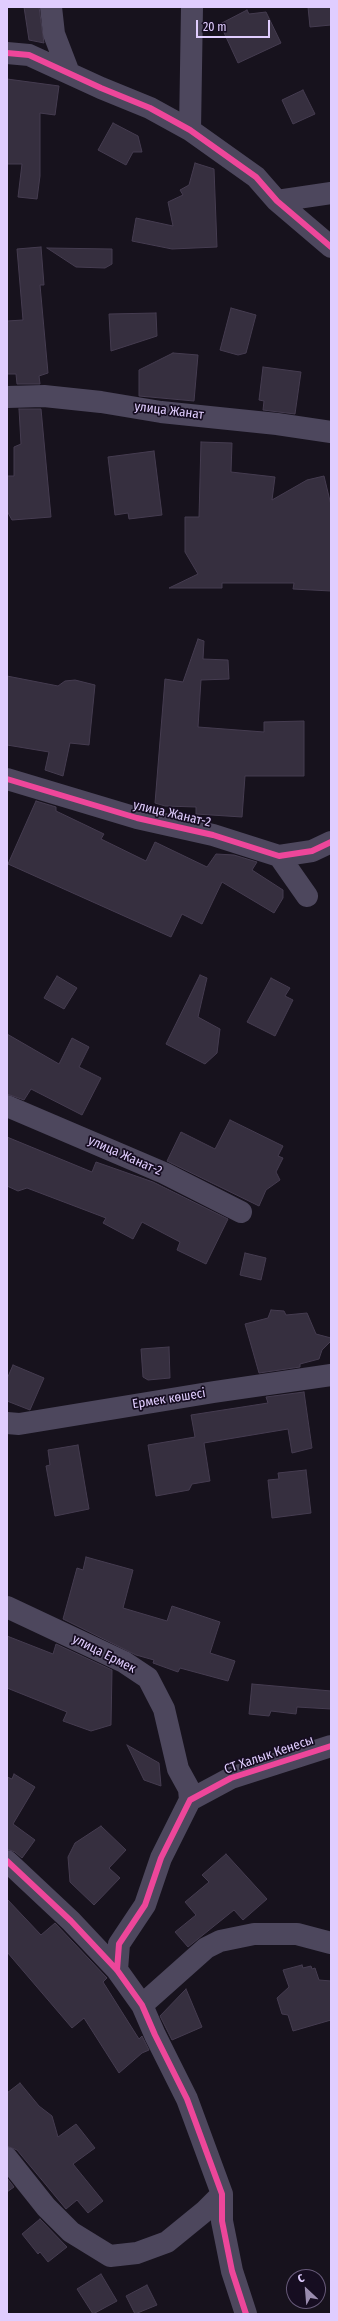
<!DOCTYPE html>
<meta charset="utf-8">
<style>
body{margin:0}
#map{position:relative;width:338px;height:2321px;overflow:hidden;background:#17121d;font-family:"Fira Sans Condensed",sans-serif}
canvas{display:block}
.frame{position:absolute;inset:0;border:8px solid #e0cdfe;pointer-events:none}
.north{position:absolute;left:286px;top:2269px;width:40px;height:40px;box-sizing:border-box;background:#160d21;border:1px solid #675a79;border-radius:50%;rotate:334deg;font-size:11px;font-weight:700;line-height:16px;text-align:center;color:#e0cdfe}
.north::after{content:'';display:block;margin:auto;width:14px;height:18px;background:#9a8caf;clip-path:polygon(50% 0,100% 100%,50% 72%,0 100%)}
.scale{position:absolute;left:196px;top:20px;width:74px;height:18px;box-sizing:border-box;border:2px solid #e0cdfe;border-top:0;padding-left:5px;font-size:12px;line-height:14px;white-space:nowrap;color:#e0cdfe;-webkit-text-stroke:3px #160d21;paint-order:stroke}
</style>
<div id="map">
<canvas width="338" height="2321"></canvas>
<div class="frame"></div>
<div class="north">С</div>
<div class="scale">20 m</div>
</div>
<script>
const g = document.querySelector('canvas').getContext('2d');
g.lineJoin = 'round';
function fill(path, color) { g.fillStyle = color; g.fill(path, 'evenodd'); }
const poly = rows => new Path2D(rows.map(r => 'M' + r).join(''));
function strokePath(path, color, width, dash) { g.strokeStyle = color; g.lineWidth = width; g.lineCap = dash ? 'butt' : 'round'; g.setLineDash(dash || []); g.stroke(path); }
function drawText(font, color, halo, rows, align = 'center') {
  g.font = font + ' "Fira Sans Condensed",sans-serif'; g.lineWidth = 3.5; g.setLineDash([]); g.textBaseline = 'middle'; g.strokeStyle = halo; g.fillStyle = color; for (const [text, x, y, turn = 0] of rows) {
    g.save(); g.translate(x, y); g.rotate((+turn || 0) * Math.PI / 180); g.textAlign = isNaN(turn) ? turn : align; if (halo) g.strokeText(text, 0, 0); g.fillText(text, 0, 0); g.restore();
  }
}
const building = poly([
 [24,7,39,7,44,43,29,40,24,7],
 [308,7,331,7,331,25,310,27,308,7],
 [247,10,249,14,266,12,281,43,238,63,220,24,247,10],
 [7,79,59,86,55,115,40,113,40,176,37,199,18,197,22,164,7,164,7,79],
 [303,90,315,114,293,124,282,100,303,90],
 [113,123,138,136,142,152,133,152,126,165,98,150,113,123],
 [195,163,214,169,217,247,172,249,132,241,136,218,173,226,168,202,183,195,180,190,189,185,195,163],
 [41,247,44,285,40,285,48,373,39,376,40,384,17,384,16,374,7,374,7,321,23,320,17,249,41,247],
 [47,248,112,249,112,264,105,268,76,267,47,248],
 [231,308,256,315,246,353,238,355,220,350,231,308],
 [156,313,157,336,111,351,109,314,156,313],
 [173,353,198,355,194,401,139,396,139,370,173,353],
 [263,367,301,372,295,414,263,410,264,401,259,400,263,367],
 [19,409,41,409,51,517,12,520,7,511,7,476,14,476,14,447,21,444,19,409],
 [201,442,232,443,231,472,275,477,272,500,307,480,324,476,331,505,331,591,293,589,294,583,222,583,222,588,169,588,198,574,185,552,185,517,199,517,201,442],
 [154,451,162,515,129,519,128,513,115,515,108,457,154,451],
 [198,639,204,641,203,659,228,660,229,679,201,680,198,727,264,732,264,722,304,721,304,776,245,776,242,817,196,814,196,807,165,806,155,803,165,679,183,682,198,639],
 [7,676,58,686,65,681,75,680,95,685,89,745,70,743,63,776,45,770,49,752,7,745,7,676],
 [36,801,56,807,56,811,104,834,101,839,146,861,155,842,207,867,216,854,234,855,257,862,252,870,283,890,283,898,274,913,222,882,202,924,182,914,171,937,8,864,36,801],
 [200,975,207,978,198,1017,220,1029,217,1053,205,1064,166,1044,200,975],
 [57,976,77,988,64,1009,44,998,57,976],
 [271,978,290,988,285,996,293,1000,275,1036,247,1022,271,978],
 [7,1034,59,1064,72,1038,89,1047,79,1067,101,1078,82,1115,31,1089,24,1100,7,1094,7,1034],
 [230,1120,283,1146,278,1156,283,1158,276,1172,280,1180,266,1190,259,1206,167,1161,181,1132,215,1149,230,1120],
 [7,1137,92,1172,96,1162,153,1182,228,1219,206,1264,177,1250,180,1242,142,1222,133,1239,103,1223,106,1218,27,1188,18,1191,7,1186,7,1137],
 [245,1253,266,1258,261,1280,240,1275,245,1253],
 [271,1310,284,1311,286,1315,307,1313,316,1334,331,1338,331,1341,322,1350,319,1359,300,1364,300,1367,259,1373,245,1324,268,1318,271,1310],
 [169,1347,170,1378,148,1380,143,1377,141,1349,169,1347],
 [13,1365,44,1378,30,1410,7,1401,7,1379,13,1365],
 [304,1392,312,1448,292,1453,288,1429,204,1443,210,1481,192,1484,189,1490,156,1496,148,1445,195,1437,191,1415,268,1403,266,1397,304,1392],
 [78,1445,89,1509,55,1516,46,1466,50,1465,48,1450,78,1445],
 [306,1470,311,1513,272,1518,268,1480,279,1479,278,1473,306,1470],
 [86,1557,133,1570,123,1608,167,1621,172,1606,220,1622,210,1653,235,1661,228,1681,180,1668,178,1672,153,1663,154,1660,136,1655,63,1619,77,1568,83,1570,86,1557],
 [7,1636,53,1654,56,1644,112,1670,111,1725,91,1731,63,1721,67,1712,7,1688,7,1636],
 [252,1684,331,1691,331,1709,297,1707,296,1714,271,1711,269,1716,249,1714,252,1684],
 [127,1745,159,1763,161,1786,144,1780,127,1745],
 [14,1774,35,1787,13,1824,35,1840,22,1858,15,1852,7,1849,7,1777,12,1779,14,1774],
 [101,1826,126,1850,109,1868,120,1878,94,1905,70,1882,68,1857,75,1843,101,1826],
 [226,1854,267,1899,243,1920,234,1910,188,1947,175,1932,196,1915,185,1902,209,1882,202,1875,226,1854],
 [7,1899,41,1935,55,1923,107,1978,103,1982,139,2039,142,2036,149,2050,142,2053,119,2073,84,2018,72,2028,7,1952,7,1899],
 [302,1965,303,1968,311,1966,312,1969,315,1968,319,1980,331,1981,331,2020,293,2031,288,2015,282,2014,277,1998,289,1987,283,1970,302,1965],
 [186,1989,202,2027,172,2040,160,2016,186,1989],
 [20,2083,39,2106,52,2116,58,2137,76,2124,95,2148,73,2164,103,2201,88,2213,77,2200,66,2209,17,2150,7,2146,7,2093,20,2083],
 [7,2178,14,2187,7,2192,7,2178],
 [40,2219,67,2247,48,2262,40,2252,38,2254,22,2234,40,2219],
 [101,2274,117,2301,93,2314,77,2289,101,2274],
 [147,2285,157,2305,135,2314,126,2296,147,2285]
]);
const street = poly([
 [51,7,54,34,69,73],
 [7,53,29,55,101,88,150,108,190,130,256,177,277,201,331,247],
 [190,130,192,7],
 [277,201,331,193],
 [7,397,44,396,101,402,161,412,277,424,331,432],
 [7,779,137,818,213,835,279,856,312,851,331,842],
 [279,856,307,896],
 [7,1106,164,1173,241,1212],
 [7,1423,19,1424,214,1392,331,1375],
 [7,1607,124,1662,148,1678,164,1709,178,1769,189,1789,190,1800],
 [7,1861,71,1921,117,1970,142,2005,155,2035,187,2099,222,2194,222,2221,232,2271,246,2314],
 [117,1970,119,1944,145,1905,161,1858,190,1800,231,1778,331,1746],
 [142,2005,206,1948,220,1941,254,1934,297,1934,331,1943],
 [7,2158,46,2207,71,2232,110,2256,137,2253,167,2242,205,2211,222,2194]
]);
const cycleway = poly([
 [7,53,29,55,101,88,150,108,190,130,256,177,277,201,331,247],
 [7,779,137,818,213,835,279,856,312,851,331,842],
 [7,1861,71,1921,117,1970,142,2005,155,2035,187,2099,222,2194,222,2221,232,2271,246,2314],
 [117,1970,119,1944,145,1905,161,1858,190,1800,231,1778,331,1746]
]);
const streetNames = [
 ["улица Жанат",169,411,7],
 ["улица Жанат-2",172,814,13],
 ["улица Жанат-2",125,1156,24],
 ["Ермек көшесі",169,1399,-9],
 ["улица Ермек",104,1654,27],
 ["СТ Халык Кенесы",269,1755,-19]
];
fill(building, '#362f3f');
strokePath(building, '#453c50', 1);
strokePath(street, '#4d475d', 22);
strokePath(cycleway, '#ed469a', 6);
drawText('13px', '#e0cdfe', '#160d21', streetNames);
</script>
